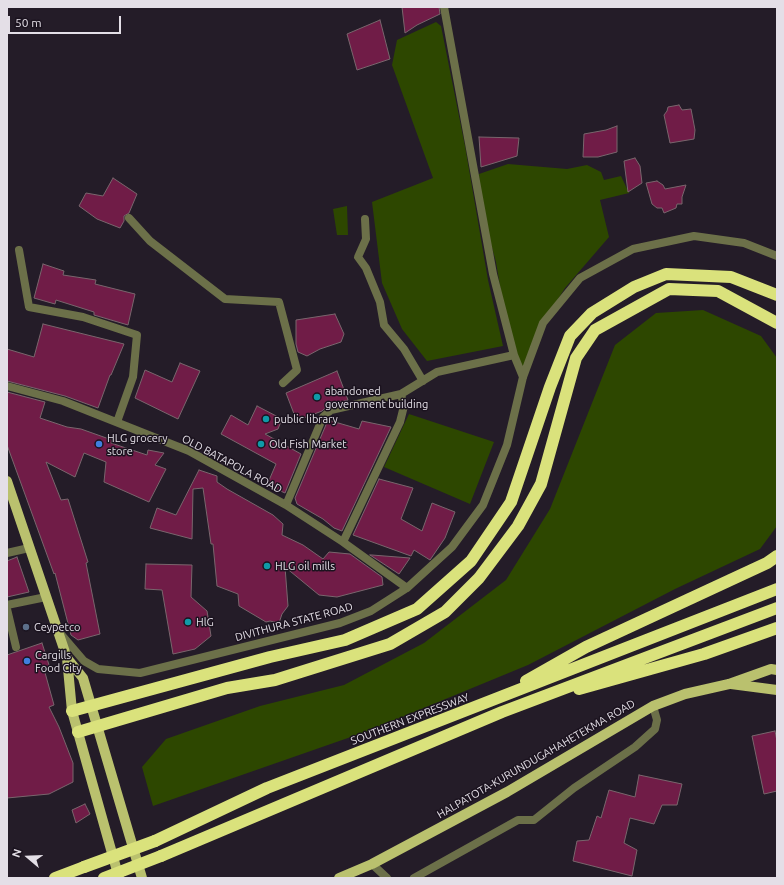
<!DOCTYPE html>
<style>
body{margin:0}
#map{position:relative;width:784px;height:885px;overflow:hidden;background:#241c28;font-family:Ubuntu,sans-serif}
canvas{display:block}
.frame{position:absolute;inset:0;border:8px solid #e4dfe7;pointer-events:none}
.north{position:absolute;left:8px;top:837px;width:40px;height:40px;-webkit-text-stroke:3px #1b131f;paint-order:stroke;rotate:289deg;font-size:11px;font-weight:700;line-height:16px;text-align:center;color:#e4dfe7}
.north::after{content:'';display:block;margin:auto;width:14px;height:18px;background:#e4dfe7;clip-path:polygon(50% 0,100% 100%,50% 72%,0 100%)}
.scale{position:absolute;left:8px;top:16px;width:113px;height:18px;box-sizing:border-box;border:2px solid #e4dfe7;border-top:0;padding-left:5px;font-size:12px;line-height:14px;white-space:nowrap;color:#e4dfe7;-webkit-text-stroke:3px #1b131f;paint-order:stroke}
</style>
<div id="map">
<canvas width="784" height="885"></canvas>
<div class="frame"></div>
<div class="north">N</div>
<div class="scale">50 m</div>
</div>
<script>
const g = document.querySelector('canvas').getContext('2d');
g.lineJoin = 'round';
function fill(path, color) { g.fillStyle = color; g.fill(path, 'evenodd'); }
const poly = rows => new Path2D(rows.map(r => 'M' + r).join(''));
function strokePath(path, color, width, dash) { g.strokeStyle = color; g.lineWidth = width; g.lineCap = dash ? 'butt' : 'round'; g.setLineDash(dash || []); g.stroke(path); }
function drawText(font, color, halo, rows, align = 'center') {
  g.font = font + ' Ubuntu,sans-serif'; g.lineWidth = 3; g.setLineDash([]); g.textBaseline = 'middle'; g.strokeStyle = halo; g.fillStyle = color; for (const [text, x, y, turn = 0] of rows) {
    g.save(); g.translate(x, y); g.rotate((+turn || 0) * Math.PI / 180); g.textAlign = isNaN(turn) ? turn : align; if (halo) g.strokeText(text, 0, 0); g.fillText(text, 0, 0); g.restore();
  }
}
const green = poly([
 [436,22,441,26,465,146,488,280,503,346,427,361,402,329,382,283,372,202,433,178,392,65,397,40],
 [508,164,567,169,587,165,601,172,604,180,621,176,629,193,600,200,609,237,565,288,543,323,523,377,508,334,496,262,481,208,479,174],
 [347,206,348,235,337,235,333,209],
 [703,310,761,336,777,358,777,526,760,549,675,589,528,665,368,731,153,806,142,767,166,739,260,706,344,685,424,643,506,580,550,509,615,345,656,313],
 [409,414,494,442,470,504,384,467]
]);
const building = poly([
 [402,7,439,7,440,14,417,25,405,33,402,7],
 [380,20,390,59,357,70,347,34,380,20],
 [679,105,682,110,691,109,695,130,694,139,670,143,664,115,667,111,668,107,679,105],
 [617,126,617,152,598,157,583,157,584,134,606,130,617,126],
 [479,137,519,138,517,156,481,167,479,137],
 [635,158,640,166,642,183,628,192,624,161,635,158],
 [113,178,137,194,129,213,124,216,124,221,120,228,97,219,79,206,86,193,103,196,113,178],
 [657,181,663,185,665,189,686,185,682,197,682,204,677,204,676,208,664,213,662,208,657,208,652,204,646,183,657,181],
 [43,264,64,271,63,275,96,280,95,284,135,294,128,325,94,315,94,312,56,300,55,304,34,298,43,264],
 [335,314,344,334,341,342,320,349,307,356,298,352,296,344,296,320,335,314],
 [43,324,124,344,111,375,110,375,98,408,65,396,7,381,7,349,34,357,43,324],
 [180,363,200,371,178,419,135,398,145,370,172,382,180,363],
 [337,371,348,400,329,405,322,411,301,419,296,419,286,393,337,371],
 [7,392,45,402,40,418,67,427,81,429,112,440,111,443,147,455,148,450,164,453,155,465,166,469,149,502,104,482,106,462,84,453,75,477,46,462,61,500,68,499,88,562,86,563,100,634,78,640,71,635,55,573,54,574,7,445,7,392],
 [257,406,282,419,278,429,265,434,301,454,285,493,267,485,276,464,221,434,231,415,248,425,257,406],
 [328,420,359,429,362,421,391,427,342,531,334,528,323,519,297,504,295,498,328,420],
 [199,470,217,476,217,482,227,489,273,515,283,524,282,535,303,545,323,559,329,552,350,554,382,577,383,585,337,597,319,595,285,567,288,606,282,614,279,623,270,621,266,622,239,606,238,594,217,586,213,544,211,544,203,488,193,489,192,539,150,528,157,508,176,515,199,470],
 [379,479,413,488,401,519,422,531,432,503,455,512,445,538,430,560,414,550,411,556,353,535,379,479],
 [370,555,372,555,410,558,399,574,370,555],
 [17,557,29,592,7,597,7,561,17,557],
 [146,564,192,565,191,597,207,611,211,636,195,649,173,654,162,590,145,589,146,564],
 [42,643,50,668,44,669,54,705,49,707,59,727,73,763,73,782,49,794,7,798,7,655,42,643],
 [775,731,777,741,777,791,764,794,752,736,775,731],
 [639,775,682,784,677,805,662,805,654,824,630,818,624,843,637,850,632,876,573,861,577,841,589,840,597,816,601,818,609,790,635,797,639,775],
 [85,804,90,814,76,823,72,810,85,804]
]);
const minor = poly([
 [444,7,493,274,514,355,523,377],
 [129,218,150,241,225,299,279,302,297,370,283,383],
 [365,219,366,239,358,257,366,268,380,302,384,325,404,349,423,381],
 [19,250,29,307,83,317,137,335,133,377,117,422],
 [7,386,63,401,189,451,286,505,343,542,407,588],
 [286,505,323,417,331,410,401,394,437,372,514,355],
 [343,542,400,422,404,406,401,394],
 [7,553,29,548],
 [7,605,46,597],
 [7,609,16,647],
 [60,633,84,661,98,669,140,673,340,623,371,611,407,588,452,547,483,505,507,445,523,377,543,323,580,278,633,249,694,236,744,243,777,256],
 [372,864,387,878],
 [414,878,518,820,534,820,574,788,635,747,655,729,657,720,653,706]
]);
const primary = poly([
 [7,481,67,658,72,711,119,878],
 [67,658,83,678,142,878],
 [731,684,777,690],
 [339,878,372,864,507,792,653,706,685,694,729,684,771,669,777,670]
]);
const motorway = poly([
 [526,681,586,647,767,563,777,556],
 [579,689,704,654,777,628],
 [72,711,270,657,345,640,417,609,471,561,511,502,550,387,570,336,592,313,634,287,666,274,731,277,777,295],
 [78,732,227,688,275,680,390,644,445,612,479,578,518,526,541,484,576,358,595,330,669,289,718,291,777,323],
 [155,841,267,788,777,589],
 [161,856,502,712,777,608],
 [55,878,84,867]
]);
const motorwayBridge = poly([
 [84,867,155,841],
 [104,878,161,856]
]);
const markers = [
 [317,397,4,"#0f9aa8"],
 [266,419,4,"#0f9aa8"],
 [99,444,4,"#3f7fe0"],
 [261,444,4,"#0f9aa8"],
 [267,566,4,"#0f9aa8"],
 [188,622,4,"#0f9aa8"],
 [26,627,4,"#5c6f8a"],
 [27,661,4,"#3f7fe0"]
];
const poiNames = [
 ["abandoned",325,391],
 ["government building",325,404],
 ["public library",274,419],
 ["HLG grocery",107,438],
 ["store",107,451],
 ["Old Fish Market",269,444],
 ["HLG oil mills",275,566],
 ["HlG",196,622],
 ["Ceypetco",34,627],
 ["Cargills",35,655],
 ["Food City",35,668]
];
const streetNames = [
 ["OLD BATAPOLA ROAD",232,464,28],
 ["DIVITHURA STATE ROAD",294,622,-15],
 ["SOUTHERN EXPRESSWAY",410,719,-21],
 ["HALPATOTA-KURUNDUGAHAHETEKMA ROAD",536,759,-30]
];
fill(green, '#2d4700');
fill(building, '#701c47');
strokePath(building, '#79666d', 1);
strokePath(minor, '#6c7049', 8);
strokePath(primary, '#bac16e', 10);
strokePath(motorway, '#dae27c', 12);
strokePath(motorwayBridge, '#dae27c', 12);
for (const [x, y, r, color] of markers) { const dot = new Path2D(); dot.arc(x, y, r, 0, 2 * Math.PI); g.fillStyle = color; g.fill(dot); strokePath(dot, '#1b131f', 1.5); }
drawText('11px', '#e4dfe7', '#1b131f', poiNames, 'left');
drawText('11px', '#e4dfe7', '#1b131f', streetNames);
</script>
